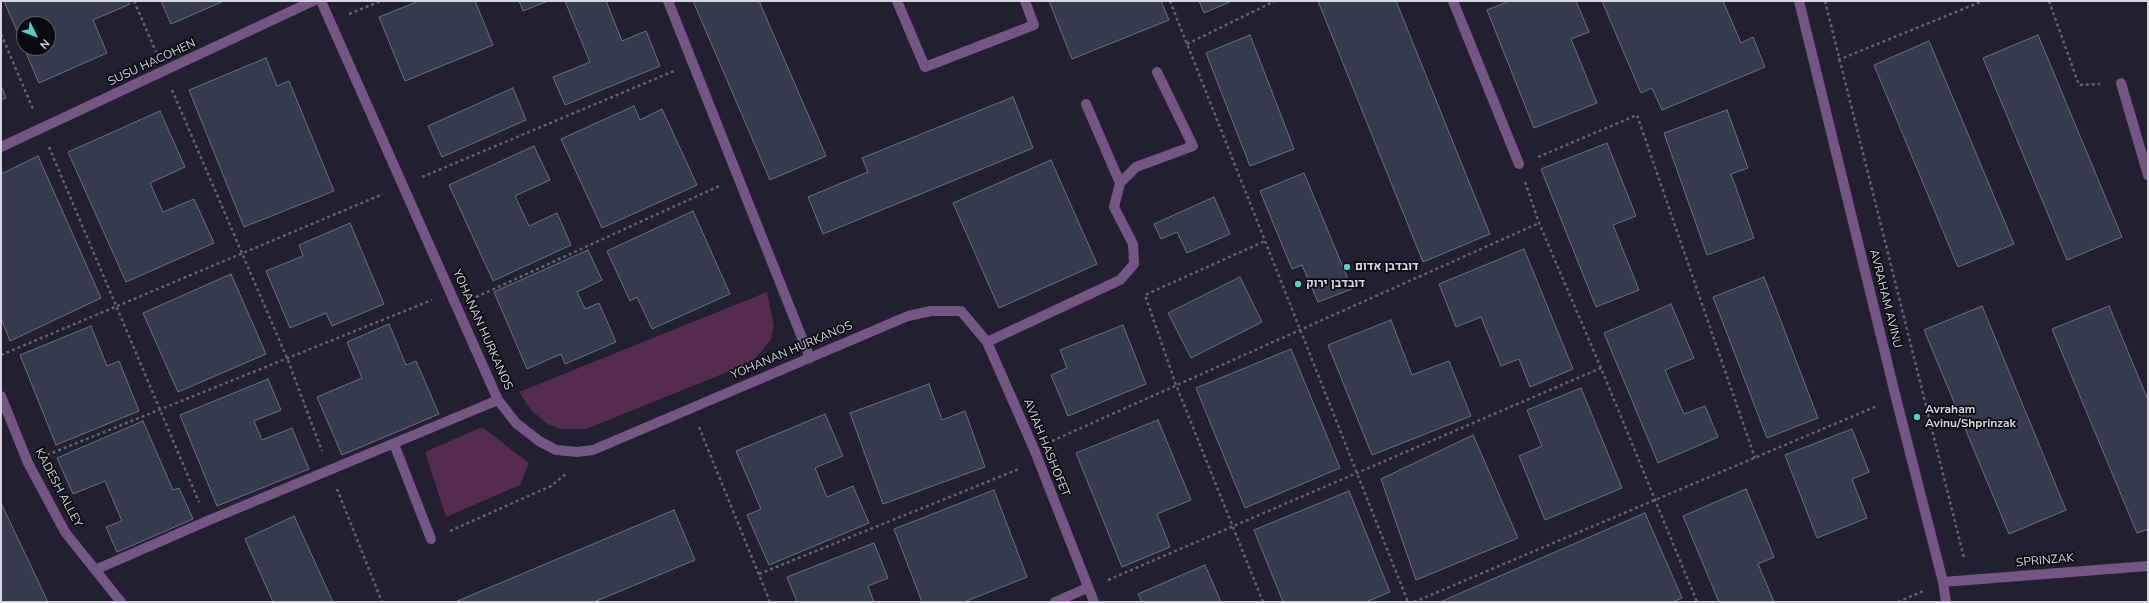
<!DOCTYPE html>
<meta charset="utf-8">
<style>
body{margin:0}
#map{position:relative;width:2149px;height:603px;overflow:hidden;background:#221f30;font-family:"Nunito Sans",sans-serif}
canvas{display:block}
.frame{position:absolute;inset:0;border:2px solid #d6d5e1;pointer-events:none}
.north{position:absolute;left:16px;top:16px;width:40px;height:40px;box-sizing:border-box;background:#0b0a11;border:1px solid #5c5b64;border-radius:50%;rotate:133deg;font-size:11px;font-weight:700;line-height:16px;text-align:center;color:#d6d5e1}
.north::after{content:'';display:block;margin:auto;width:14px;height:18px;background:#55cec5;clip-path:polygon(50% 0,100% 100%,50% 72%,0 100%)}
</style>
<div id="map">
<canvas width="2149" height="603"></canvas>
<div class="frame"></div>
<div class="north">N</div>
</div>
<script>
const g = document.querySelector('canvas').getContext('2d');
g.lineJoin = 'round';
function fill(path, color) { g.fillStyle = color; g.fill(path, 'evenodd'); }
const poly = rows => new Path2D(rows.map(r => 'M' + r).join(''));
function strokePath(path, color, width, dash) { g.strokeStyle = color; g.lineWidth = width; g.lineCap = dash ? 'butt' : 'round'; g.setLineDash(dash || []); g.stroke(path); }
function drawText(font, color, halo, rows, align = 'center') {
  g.font = font + ' "Nunito Sans",Heebo,sans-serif'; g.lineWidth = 3.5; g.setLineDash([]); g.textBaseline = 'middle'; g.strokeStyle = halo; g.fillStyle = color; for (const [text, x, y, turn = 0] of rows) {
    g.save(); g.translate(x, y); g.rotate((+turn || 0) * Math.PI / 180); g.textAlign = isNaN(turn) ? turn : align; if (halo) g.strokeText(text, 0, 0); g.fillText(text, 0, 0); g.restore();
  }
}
const green = poly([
 [767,292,774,326,770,341,752,362,586,429,560,429,546,423,531,410,519,392],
 [482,427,529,463,520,485,446,517,425,452]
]);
const building = poly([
 [4,1,128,1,130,4,93,20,107,53,39,83,24,48,48,48,48,24,24,24,24,47,4,1],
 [161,1,224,1,171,24,161,1],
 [419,1,475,1,493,45,405,81,379,17,419,1],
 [519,1,548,1,523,11,519,1],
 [565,1,606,1,622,41,646,31,660,66,565,105,553,77,590,62,565,1],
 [693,1,759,1,826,156,770,180,693,1],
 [1049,1,1161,1,1169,20,1072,59,1049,1],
 [1199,1,1232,1,1204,13,1199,1],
 [1318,1,1396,1,1490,234,1423,262,1318,1],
 [1510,1,1576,1,1589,32,1571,39,1597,103,1534,128,1487,10,1510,1],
 [1602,1,1723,1,1741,43,1753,37,1765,67,1662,110,1652,88,1641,93,1602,1],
 [1250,35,1294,149,1250,166,1206,53,1250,35],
 [2038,35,2122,237,2067,260,1983,58,2038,35],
 [1929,41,2014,244,1958,267,1874,65,1929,41],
 [266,58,277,86,289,81,334,191,244,227,189,90,266,58],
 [1,85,6,98,1,100,1,85],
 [513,88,526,120,442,157,428,126,513,88],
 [1013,97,1033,148,823,234,808,197,868,172,862,158,1013,97],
 [634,106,640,120,662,109,697,185,602,228,561,139,634,106],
 [1727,110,1748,168,1731,174,1754,238,1707,255,1664,133,1727,110],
 [160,111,185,167,150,183,163,212,194,199,214,243,126,282,68,152,160,111],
 [1607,143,1636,216,1613,225,1639,290,1596,307,1541,169,1607,143],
 [534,146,550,180,515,196,529,226,557,213,571,245,493,281,449,185,534,146],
 [38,156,101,298,10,341,1,318,1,174,38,156],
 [1051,160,1097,264,999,308,953,203,1051,160],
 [1304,173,1352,289,1318,302,1302,265,1292,269,1260,191,1304,173],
 [1214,197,1230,234,1187,253,1177,232,1161,239,1154,224,1214,197],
 [693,211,730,294,652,329,637,297,630,301,607,251,693,211],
 [350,223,384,304,332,326,326,313,290,328,266,271,303,256,299,245,350,223],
 [1524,249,1573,369,1530,387,1519,359,1501,366,1481,317,1456,327,1439,284,1524,249],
 [588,250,602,280,577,292,585,309,599,303,616,342,565,364,561,354,527,369,494,292,588,250],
 [231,274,266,354,178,392,143,313,231,274],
 [1240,277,1262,322,1191,358,1168,313,1240,277],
 [1764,277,1818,418,1767,438,1713,297,1764,277],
 [1671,304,1694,358,1665,370,1684,414,1705,406,1718,437,1658,463,1604,333,1671,304],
 [1982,306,2066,510,2009,534,1924,330,1982,306],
 [2109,306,2148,400,2148,529,2137,533,2052,329,2109,306],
 [1391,320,1412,375,1449,361,1471,416,1372,455,1328,345,1391,320],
 [389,324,406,365,416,361,439,414,342,455,317,397,362,378,347,342,389,324],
 [1123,325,1146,384,1068,416,1051,375,1067,368,1060,350,1123,325],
 [91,326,107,366,119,361,139,411,56,445,20,355,91,326],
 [1291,349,1340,468,1245,508,1196,388,1291,349],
 [268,379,281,410,254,421,262,440,292,428,309,469,217,506,180,415,268,379],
 [929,384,942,420,965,411,985,467,883,504,850,413,929,384],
 [1581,388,1622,488,1545,520,1519,456,1542,446,1527,410,1581,388],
 [825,414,843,456,815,468,827,497,853,486,869,523,769,565,747,515,761,509,736,451,825,414],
 [1158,420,1191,500,1157,514,1170,547,1122,567,1076,453,1158,420],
 [143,421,173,490,179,488,193,519,117,552,106,527,122,521,105,481,73,494,57,458,143,421],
 [1852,429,1869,472,1852,479,1867,518,1817,538,1785,455,1852,429],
 [1473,435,1518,538,1416,580,1381,479,1473,435],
 [1746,489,1774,557,1758,564,1774,602,1719,602,1683,516,1746,489],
 [994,490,1027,577,964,602,922,602,894,529,994,490],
 [1349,491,1390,592,1366,602,1283,602,1254,530,1349,491],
 [1,503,48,602,1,602,1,503],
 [674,510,695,560,594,602,455,602,674,510],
 [1645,513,1682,598,1673,602,1440,602,1645,513],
 [294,516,333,602,273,602,245,539,294,516],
 [874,543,888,578,868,586,874,602,797,602,787,577,874,543],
 [1205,565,1221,602,1142,602,1138,594,1205,565]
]);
const path = poly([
 [134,1,156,52],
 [1170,1,1408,602],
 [1825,1,1964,558],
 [2049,1,2079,85,2100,84],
 [349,14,381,1],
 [1,34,33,109],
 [1187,44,1275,1],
 [1838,60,1983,1],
 [172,90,287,358,322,451],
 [49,147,199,502],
 [1538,157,1637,115,1755,458],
 [422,177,674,71],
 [1525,182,1539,223,1601,368,1697,602],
 [476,297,719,186],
 [1,355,383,194],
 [699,427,770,602],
 [1052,441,1539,223],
 [47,455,432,300],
 [337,489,382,602],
 [450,531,551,486,567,473],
 [759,574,1019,469],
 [1108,580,1601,368],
 [1263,602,1176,385,1145,295,1265,241],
 [1414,602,1877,406],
 [1898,602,1923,591]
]);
const minor = poly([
 [321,1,498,400,516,423,539,441,556,450,577,452,593,450,908,316,931,311,961,311,987,342,1034,449,1094,602],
 [668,1,810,358],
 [897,1,925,67,1034,25,1025,1],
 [1453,1,1519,164],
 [1799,1,1896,398,1943,582,1946,602],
 [2121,83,2148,175],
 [1086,104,1120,183],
 [1,147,313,1],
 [987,342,1120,280,1134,264,1133,244,1114,207,1120,183,1136,167,1193,146,1157,72],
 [1,396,28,463,65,532,121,602],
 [394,444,431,539],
 [95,570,207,521,498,400],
 [1943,582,2148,566],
 [1055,602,1087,588]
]);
const markers = [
 [1347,267,4,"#55cec5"],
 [1298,284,4,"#55cec5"],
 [1917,417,4,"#55cec5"]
];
const streetNames = [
 ["SUSU HACOHEN",152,63,-25],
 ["AVRAHAM AVINU",1885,299,76],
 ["YOHANAN HURKANOS",482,330,66],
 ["YOHANAN HURKANOS",792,351,-23],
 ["AVIAH HASHOFET",1046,448,68],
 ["KADESH ALLEY",58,488,62],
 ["SPRINZAK",2045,561,-5]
];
const poiNames = [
 ["דובדבן אדום",1355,267],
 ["דובדבן ירוק",1306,284],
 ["Avraham",1925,410],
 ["Avinu/Shprinzak",1925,424]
];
fill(green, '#552c4f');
fill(building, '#353b4d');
strokePath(building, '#6b7185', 1);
strokePath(path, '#656372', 2.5, [3, 3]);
strokePath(minor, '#735684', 10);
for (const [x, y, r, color] of markers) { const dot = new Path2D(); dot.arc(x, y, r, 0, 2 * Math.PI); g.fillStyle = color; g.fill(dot); strokePath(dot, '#0b0a11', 1.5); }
drawText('12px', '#d6d5e1', '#0b0a11', streetNames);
drawText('bold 12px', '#d6d5e1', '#0b0a11', poiNames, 'left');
</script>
